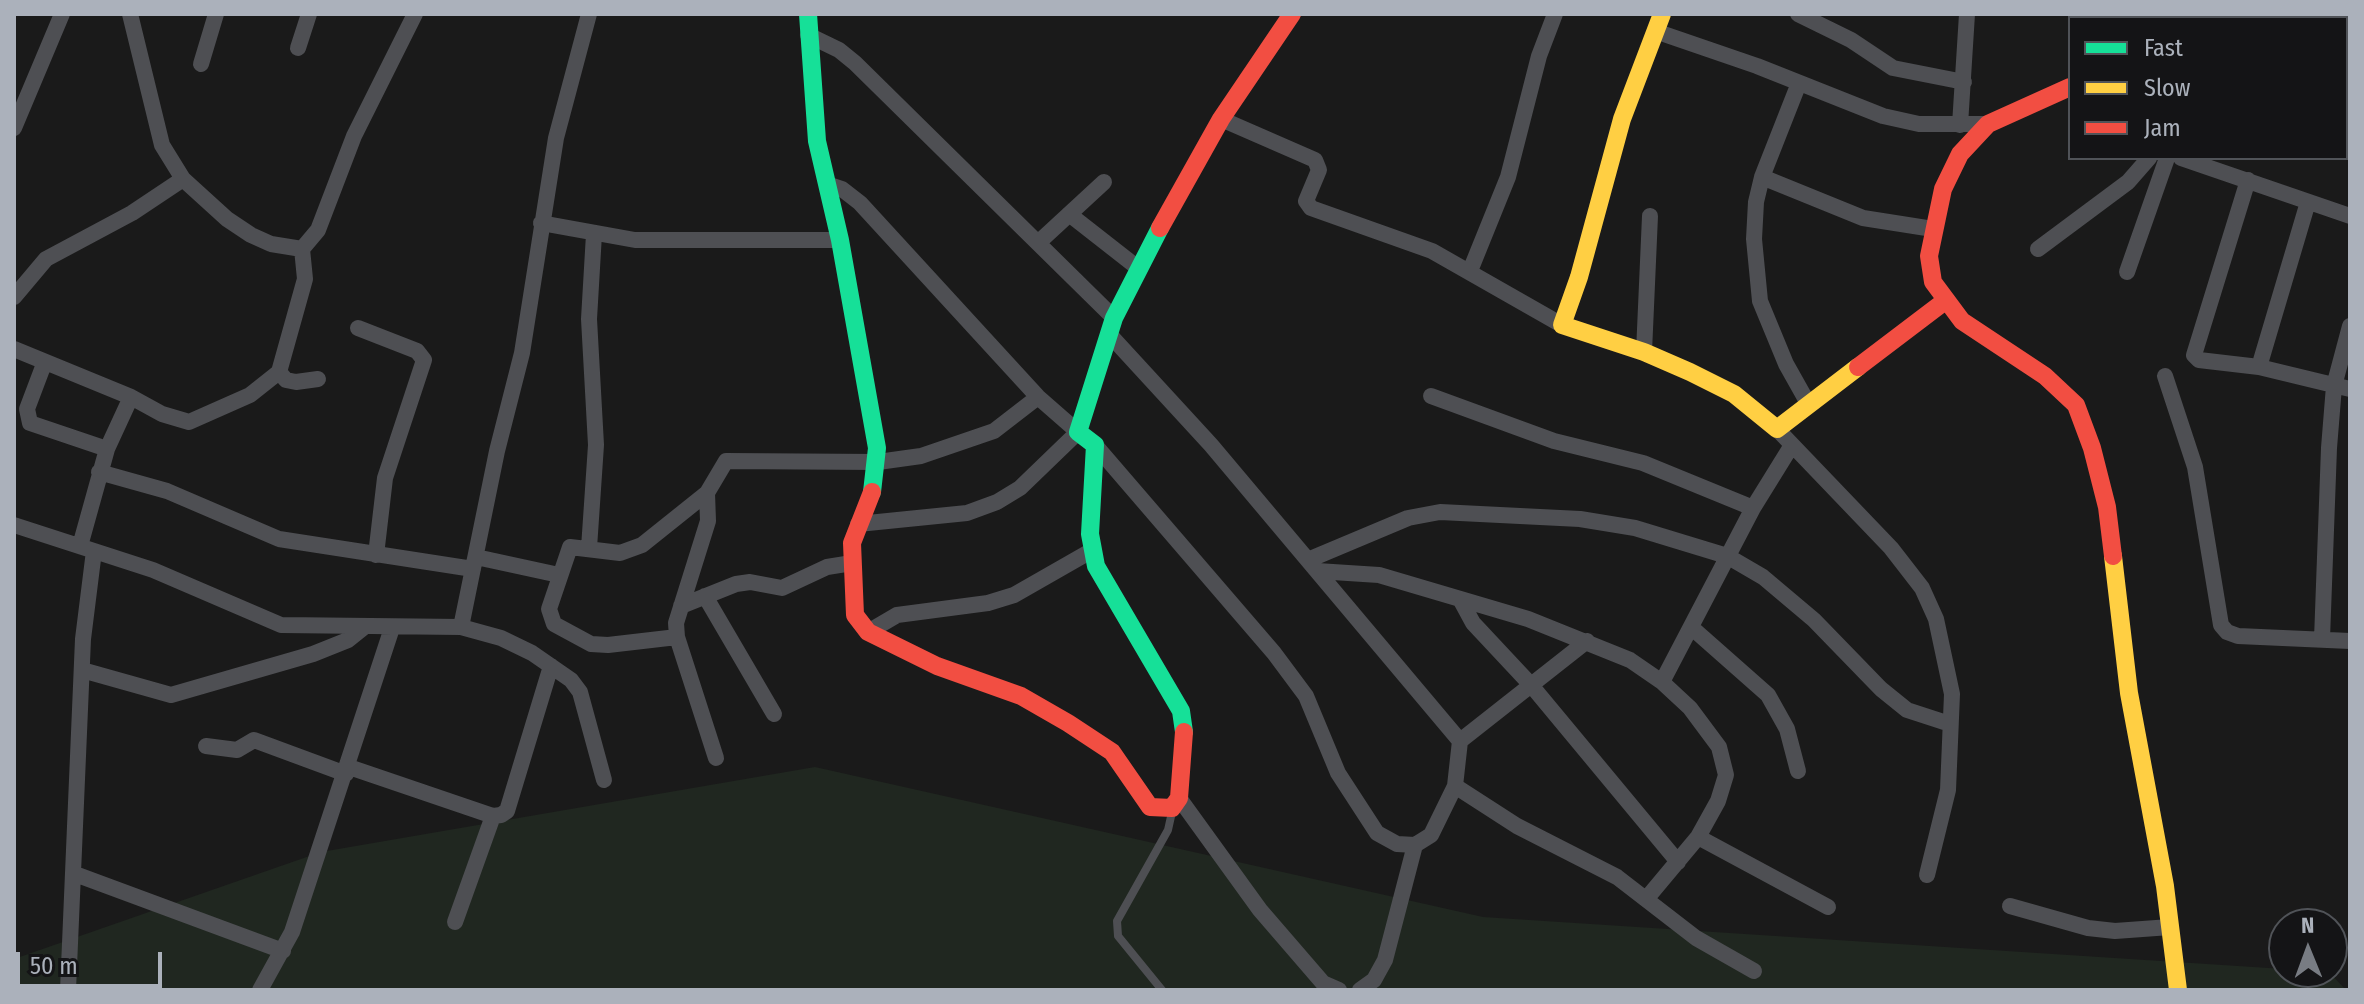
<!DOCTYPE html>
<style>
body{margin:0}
#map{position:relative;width:2364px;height:1004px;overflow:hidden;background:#1a1a1a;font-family:"Fira Sans Condensed",sans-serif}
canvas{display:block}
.frame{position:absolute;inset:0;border:16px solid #abb1bb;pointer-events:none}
.legend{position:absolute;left:2068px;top:16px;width:280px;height:144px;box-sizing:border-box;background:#141416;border:2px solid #505358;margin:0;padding:10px 14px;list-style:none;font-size:24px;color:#abb1bb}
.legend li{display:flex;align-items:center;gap:16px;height:40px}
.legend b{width:40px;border:2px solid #505358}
.north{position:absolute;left:2268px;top:908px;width:80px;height:80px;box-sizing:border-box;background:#141416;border:2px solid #505358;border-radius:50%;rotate:359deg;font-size:22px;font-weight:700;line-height:32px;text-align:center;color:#abb1bb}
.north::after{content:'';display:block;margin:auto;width:28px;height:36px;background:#787c83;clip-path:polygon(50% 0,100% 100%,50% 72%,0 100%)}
.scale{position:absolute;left:16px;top:952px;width:146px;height:36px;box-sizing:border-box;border:4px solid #abb1bb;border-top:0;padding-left:10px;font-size:24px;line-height:28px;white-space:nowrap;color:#abb1bb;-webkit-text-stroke:6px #141416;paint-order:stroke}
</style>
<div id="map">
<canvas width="2364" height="1004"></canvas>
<div class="frame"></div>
<ul class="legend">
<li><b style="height:10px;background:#16e098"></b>Fast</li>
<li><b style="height:10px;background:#ffcf43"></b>Slow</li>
<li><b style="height:10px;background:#f24e42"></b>Jam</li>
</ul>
<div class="north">N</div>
<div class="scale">50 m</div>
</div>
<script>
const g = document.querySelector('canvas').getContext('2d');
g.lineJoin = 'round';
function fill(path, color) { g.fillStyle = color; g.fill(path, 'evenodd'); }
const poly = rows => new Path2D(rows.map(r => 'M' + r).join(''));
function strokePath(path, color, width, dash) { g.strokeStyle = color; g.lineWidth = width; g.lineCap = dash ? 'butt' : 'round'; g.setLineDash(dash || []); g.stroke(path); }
const green = poly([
 [815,767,1483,917,2284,969,2284,972,2329,972,2346,990,14,990,14,959,321,852]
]);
const lane = poly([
 [1162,990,1118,936,1117,921,1168,830,1172,812]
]);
const street = poly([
 [130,14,162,145,183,179,227,219,251,235,271,244,302,249,318,230,354,136,415,14],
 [1798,14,1851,40,1893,68,1964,82],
 [2134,18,2137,14],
 [1655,31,1757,66,1883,116,1919,124,1988,124],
 [808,35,839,50,855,63,1114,318],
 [298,48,309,14],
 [201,64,216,14],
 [1799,83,1762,177,1756,202,1754,239,1760,301,1786,364,1809,405],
 [1221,119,1315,160,1319,170,1306,201,1311,208,1432,251,1562,325],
 [1960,125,1967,14],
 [14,128,62,14],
 [2181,158,2350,216],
 [1762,177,1863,218,1933,229],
 [2248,180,2194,355,2199,360,2259,367,2350,389],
 [827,184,842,189,860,203,1038,397,1078,432,1020,488,997,502,967,513,858,524],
 [1069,214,1138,268],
 [541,223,635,240,840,240],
 [1039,242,1104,182],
 [302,249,305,279,279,372,286,380,296,382,318,379],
 [2038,249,2128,182,2149,158],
 [1470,271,1508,177,1539,56,1555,14],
 [2127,272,2167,158],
 [14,297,46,259,132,213,183,179],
 [358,328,417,351,424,360,385,478,376,555],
 [14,349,131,397,162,414,189,422,250,395,279,372],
 [1644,352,1650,216],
 [44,364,27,409,30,423,107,449],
 [2259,367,2308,202],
 [2165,376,2195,467,2221,625,2227,632,2238,636,2350,641],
 [1431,396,1554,441,1643,463,1753,508],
 [1777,429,1891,548,1922,588,1936,619,1952,694,1948,790,1927,875],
 [1095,445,1274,653,1306,696,1338,773,1377,833,1397,844,1415,845,1431,835,1455,786,1460,741,1211,445,1109,334],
 [99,472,167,491,279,539,473,569],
 [707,493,708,521,676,623,677,637,716,758],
 [14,525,153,570,281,625,461,627,501,638,532,653,571,680,580,692,604,780],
 [80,546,107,449,131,397],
 [589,548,596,445,589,319,594,234],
 [476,557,559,575],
 [1308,560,1408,518,1440,512,1580,519,1635,528,1727,556,1763,577,1814,620,1881,689,1907,710,1950,724],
 [1317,571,1379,575,1528,619,1630,660,1662,682,1690,708,1719,747,1726,775,1718,801,1698,837,1647,898],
 [705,596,774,714],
 [1460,599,1473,623,1531,685,1678,862],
 [681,606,736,584,750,582,782,588,827,567,852,563],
 [461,627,497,451,522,353,556,138,589,14],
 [1691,627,1768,695,1787,729,1798,771],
 [868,632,897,615,988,603,1014,595,1091,551],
 [677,637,608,645,591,644,554,624,549,609,570,547,620,553,642,545,707,493,726,461,878,462,921,456,994,431,1038,397],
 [2322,639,2329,448,2334,386,2350,326],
 [82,670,171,695,313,654,348,640,363,628],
 [1662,682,1753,508,1792,445],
 [1460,741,1587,641],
 [206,746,237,750,254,740,346,774],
 [349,767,493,816,501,815,507,811,551,666],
 [1455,786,1517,826,1617,877,1696,938,1754,971],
 [1179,798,1260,910,1323,983,1339,990],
 [1698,837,1828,907],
 [75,874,283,951],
 [2010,906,2088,928,2115,931,2170,927],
 [455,922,493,816],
 [68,990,83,639,94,551],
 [260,990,292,932,392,628],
 [1360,990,1374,980,1385,960,1415,845]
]);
const fast = poly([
 [808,14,817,141,840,240,877,448,872,492],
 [1160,228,1114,318,1078,432,1095,445,1090,534,1096,566,1181,711,1184,732]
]);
const slow = poly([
 [1662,14,1622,119,1579,277,1562,325,1644,352,1690,372,1734,394,1777,429,1858,367],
 [2113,556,2129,693,2165,886,2178,990]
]);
const jam = poly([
 [2070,87,1988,124,1960,154,1943,189,1929,256,1933,282,1962,321,2045,376,2076,405,2092,448,2107,507,2113,556],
 [1160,228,1221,119,1292,14],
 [1858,367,1945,301],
 [872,492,852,543,855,615,868,632,937,666,1021,696,1068,723,1112,752,1150,807,1172,808,1179,798,1184,732]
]);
fill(green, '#202720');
strokePath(lane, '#4e4f53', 8);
strokePath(street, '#4e4f53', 16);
strokePath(fast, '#16e098', 18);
strokePath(slow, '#ffcf43', 18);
strokePath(jam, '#f24e42', 18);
</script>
